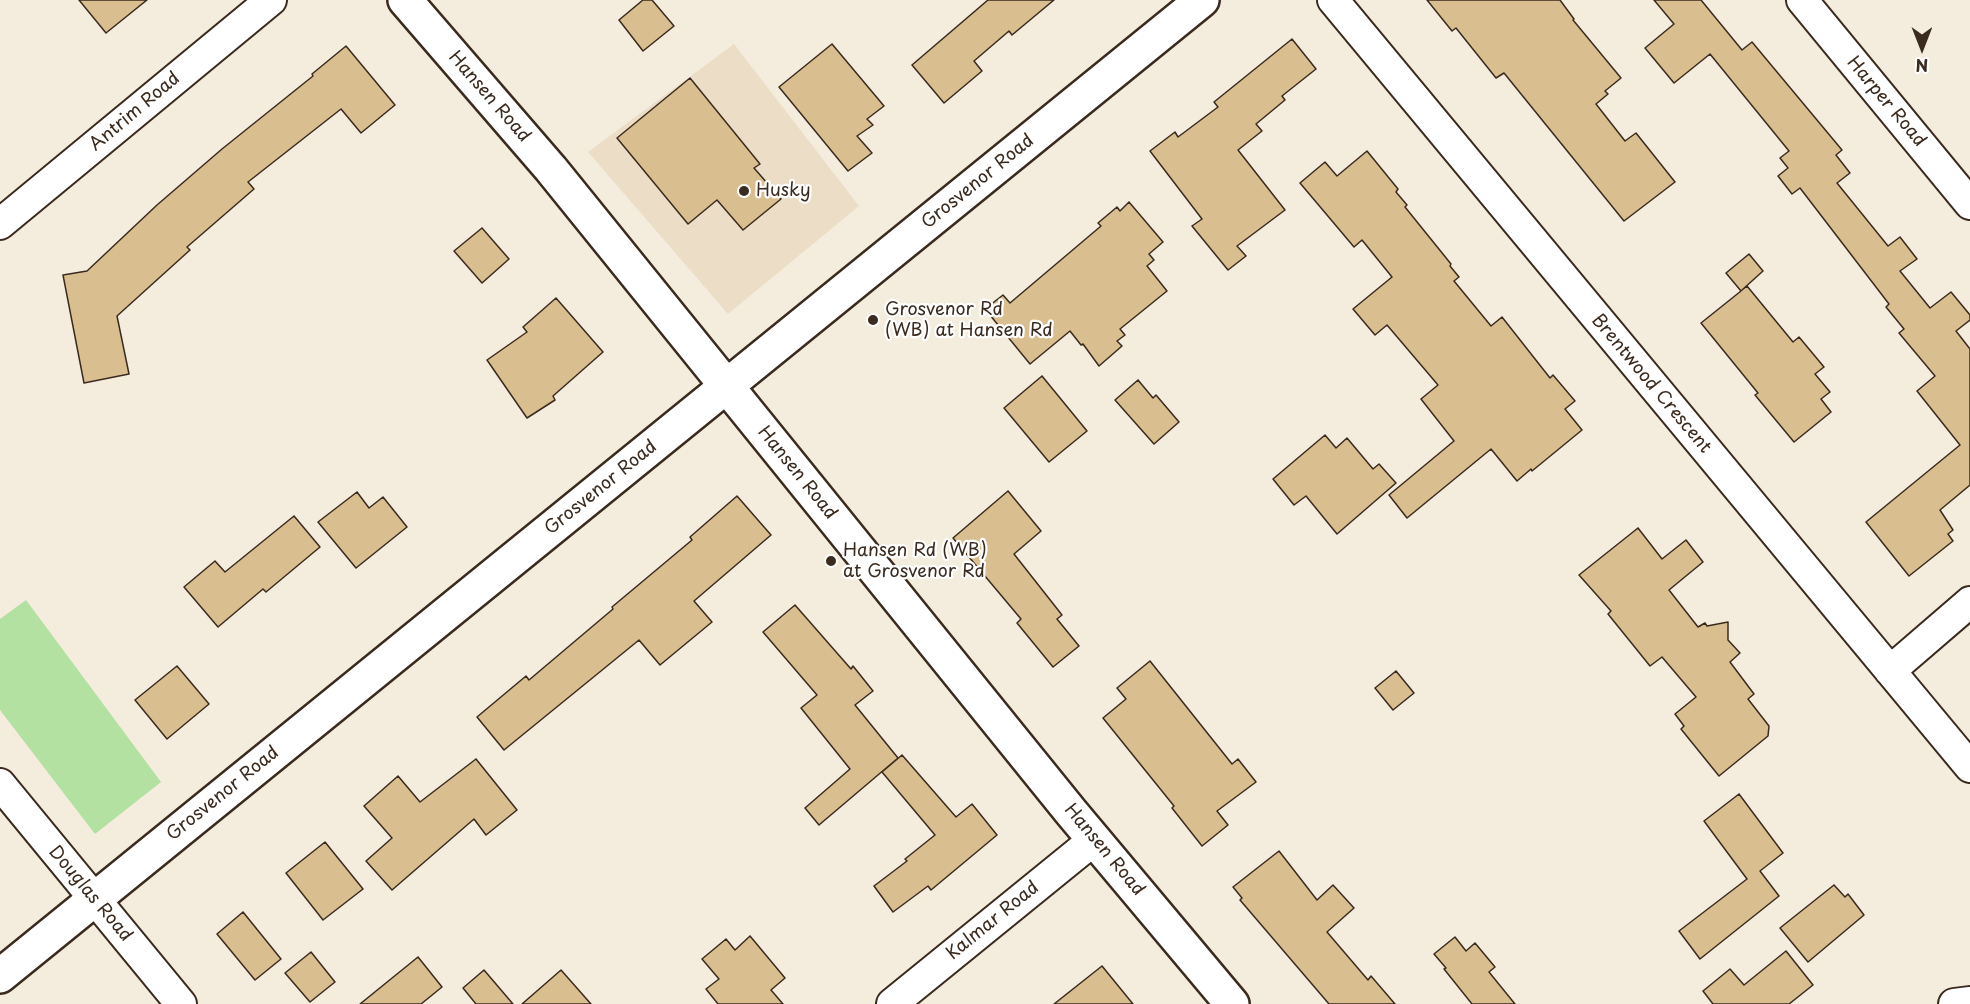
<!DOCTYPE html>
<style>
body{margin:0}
#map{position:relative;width:1970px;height:1004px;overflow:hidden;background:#f4ecdd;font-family:"Playpen Sans",sans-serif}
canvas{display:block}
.north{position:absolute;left:1892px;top:18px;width:60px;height:60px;-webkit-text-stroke:4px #fff;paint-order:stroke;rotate:180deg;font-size:16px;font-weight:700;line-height:24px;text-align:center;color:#3b2a1e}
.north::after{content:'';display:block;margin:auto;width:21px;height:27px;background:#3b2a1e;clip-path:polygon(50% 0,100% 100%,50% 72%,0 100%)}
</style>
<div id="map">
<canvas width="1970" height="1004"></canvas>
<div class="north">N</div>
</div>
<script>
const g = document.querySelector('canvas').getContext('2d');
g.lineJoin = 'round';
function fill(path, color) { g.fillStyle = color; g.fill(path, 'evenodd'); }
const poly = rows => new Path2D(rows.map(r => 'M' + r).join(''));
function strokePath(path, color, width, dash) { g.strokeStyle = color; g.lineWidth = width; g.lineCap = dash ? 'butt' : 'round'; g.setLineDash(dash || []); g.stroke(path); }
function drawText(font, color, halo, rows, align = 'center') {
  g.font = font + ' "Playpen Sans",sans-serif'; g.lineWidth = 4.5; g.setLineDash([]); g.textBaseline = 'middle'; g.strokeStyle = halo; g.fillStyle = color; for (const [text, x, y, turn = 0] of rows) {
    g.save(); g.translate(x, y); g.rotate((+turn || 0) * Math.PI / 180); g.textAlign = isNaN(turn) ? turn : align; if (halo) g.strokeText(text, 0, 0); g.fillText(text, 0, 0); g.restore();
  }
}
const built = poly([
 [734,44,859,206,728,314,588,152]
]);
const green = poly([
 [26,600,161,782,95,834,0,710,0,619]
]);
const building = poly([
 [79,0,147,0,106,33,79,0],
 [643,0,652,0,674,26,643,51,619,20,643,0],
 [988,0,1054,0,1012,35,1009,31,974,61,982,71,944,103,912,65,988,0],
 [1427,0,1560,0,1574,19,1573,20,1621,78,1605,91,1608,94,1596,104,1625,141,1636,133,1675,182,1624,221,1504,73,1496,78,1456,28,1452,31,1427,0],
 [1654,0,1701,0,1742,50,1752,42,1842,150,1836,155,1850,173,1837,183,1888,246,1900,237,1917,259,1900,271,1930,308,1951,292,1970,315,1970,320,1956,331,1970,349,1970,485,1940,510,1953,530,1948,534,1953,541,1909,576,1866,522,1960,445,1917,391,1935,376,1899,333,1904,329,1886,307,1889,304,1800,188,1792,194,1778,176,1788,168,1780,158,1789,151,1710,54,1674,83,1645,48,1674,24,1654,0],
 [1292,39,1316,69,1282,96,1285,100,1256,124,1262,131,1238,150,1285,210,1237,246,1246,256,1228,270,1192,226,1202,219,1150,151,1175,132,1178,137,1218,107,1214,102,1292,39],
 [832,44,884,106,867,119,873,125,857,136,872,153,848,171,779,87,832,44],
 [346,46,395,105,361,133,341,109,248,182,254,189,187,247,190,250,117,316,129,374,84,383,63,275,87,271,157,205,222,149,313,76,312,74,346,46],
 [690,78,760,164,754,168,781,199,743,230,717,200,688,224,617,138,690,78],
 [1367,151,1398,189,1396,192,1407,205,1405,207,1451,264,1450,266,1459,277,1454,281,1491,326,1502,317,1550,378,1553,375,1575,401,1565,409,1582,430,1532,471,1531,469,1517,481,1491,449,1407,518,1389,495,1454,441,1421,399,1438,385,1387,325,1375,335,1353,309,1392,277,1362,240,1354,247,1300,183,1325,162,1337,176,1367,151],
 [1129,202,1163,242,1149,254,1154,260,1147,266,1167,291,1120,329,1125,335,1117,341,1122,346,1099,366,1083,344,1081,345,1070,331,1030,364,985,309,1003,295,1010,303,1101,226,1098,223,1117,207,1120,211,1129,202],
 [482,228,509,259,482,283,454,251,482,228],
 [1749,254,1763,271,1742,290,1747,286,1793,342,1799,337,1824,367,1815,374,1830,392,1821,399,1831,412,1794,442,1755,395,1758,393,1701,323,1741,291,1726,273,1749,254],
 [556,298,603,352,553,396,555,400,527,418,487,360,527,332,523,327,556,298],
 [1042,376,1087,431,1049,462,1004,408,1042,376],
 [1138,380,1153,398,1156,395,1179,422,1154,444,1115,400,1138,380],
 [1325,435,1336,448,1347,438,1373,469,1379,464,1396,483,1337,534,1306,496,1294,505,1273,479,1325,435],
 [1008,491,1041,531,1014,554,1062,615,1057,619,1079,646,1053,667,1017,623,1021,619,953,538,1008,491],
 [357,492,369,508,383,497,407,527,356,568,318,522,357,492],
 [737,496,771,535,694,601,712,622,660,665,639,640,504,750,477,717,526,676,529,680,613,609,612,607,692,540,690,537,737,496],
 [294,516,320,547,266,592,263,589,218,627,184,587,215,561,225,572,294,516],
 [1638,528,1662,559,1686,540,1703,562,1669,590,1698,627,1705,623,1707,626,1728,622,1728,640,1740,653,1730,662,1754,694,1748,699,1769,726,1768,736,1719,776,1681,729,1684,726,1675,714,1696,697,1662,657,1650,666,1608,614,1611,611,1579,575,1638,528],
 [795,605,851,669,853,666,873,691,855,705,898,758,819,825,805,808,850,769,801,708,817,695,763,632,795,605],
 [1150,661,1232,764,1238,759,1256,782,1217,811,1228,825,1202,846,1172,808,1174,806,1103,718,1126,699,1117,688,1150,661],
 [177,666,209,704,167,739,135,700,177,666],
 [1396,671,1414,693,1393,710,1375,688,1396,671],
 [902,755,956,817,972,804,997,835,931,890,928,886,893,912,874,886,907,861,905,859,935,835,882,772,902,755],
 [476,759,517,810,486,835,474,819,392,890,366,861,392,838,364,806,398,776,420,802,476,759],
 [1739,794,1783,853,1760,871,1779,896,1700,959,1679,931,1747,879,1704,821,1739,794],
 [325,842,363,889,323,920,286,873,325,842],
 [1279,851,1317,900,1333,885,1354,908,1327,932,1368,980,1371,976,1395,1004,1329,1004,1240,900,1242,898,1233,887,1279,851],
 [1834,885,1845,897,1848,894,1864,915,1808,962,1780,928,1834,885],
 [243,912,281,959,255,980,217,934,243,912],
 [750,936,785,978,771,990,783,1004,718,1004,706,989,719,979,702,959,726,939,735,950,750,936],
 [1455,937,1466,951,1475,943,1495,967,1489,972,1515,1004,1472,1004,1444,969,1446,968,1434,954,1455,937],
 [1786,951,1813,985,1789,1004,1713,1004,1703,991,1730,969,1744,985,1786,951],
 [311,952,335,982,310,1002,285,973,311,952],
 [418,957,442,987,421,1004,360,1004,418,957],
 [1102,966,1133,1004,1054,1004,1102,966],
 [484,970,513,1004,476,1004,463,988,484,970],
 [561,970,591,1004,522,1004,561,970]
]);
const street = poly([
 [1333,0,1970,767],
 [1802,0,1970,204],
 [0,224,271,0],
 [1890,671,1970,602],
 [0,784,181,1004],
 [892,1004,1095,839],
 [1954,1004,1970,1002]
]);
const secondary = poly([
 [405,0,551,169,1071,812,1232,1004],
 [0,976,1202,0]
]);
const markers = [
 [744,191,6,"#3b2a1e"],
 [873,320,6,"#3b2a1e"],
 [831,561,6,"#3b2a1e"]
];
const streetNames = [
 ["Hansen Road",489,97,49],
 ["Harper Road",1886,102,50],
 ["Antrim Road",135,112,-40],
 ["Grosvenor Road",978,182,-39],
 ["Brentwood Crescent",1651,384,50],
 ["Hansen Road",797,473,51],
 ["Grosvenor Road",601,488,-39],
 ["Grosvenor Road",223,794,-39],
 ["Hansen Road",1104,850,50],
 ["Douglas Road",90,894,50],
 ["Kalmar Road",993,921,-39]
];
const poiNames = [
 ["Husky",756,191],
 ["Grosvenor Rd",885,310],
 ["(WB) at Hansen Rd",885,331],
 ["Hansen Rd (WB)",843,551],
 ["at Grosvenor Rd",843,572]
];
fill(built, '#ecdec6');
fill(green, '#b2e1a1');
fill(building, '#d9bf8f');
strokePath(building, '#3b2a1e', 1.5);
strokePath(street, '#3b2a1e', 34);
strokePath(secondary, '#3b2a1e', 38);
strokePath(street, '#fff', 30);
strokePath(secondary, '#fff', 33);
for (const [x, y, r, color] of markers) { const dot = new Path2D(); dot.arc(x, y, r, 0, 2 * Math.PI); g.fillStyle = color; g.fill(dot); strokePath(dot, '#fff', 2); }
drawText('18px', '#3b2a1e', '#fff', streetNames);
drawText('18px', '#3b2a1e', '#fff', poiNames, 'left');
</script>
